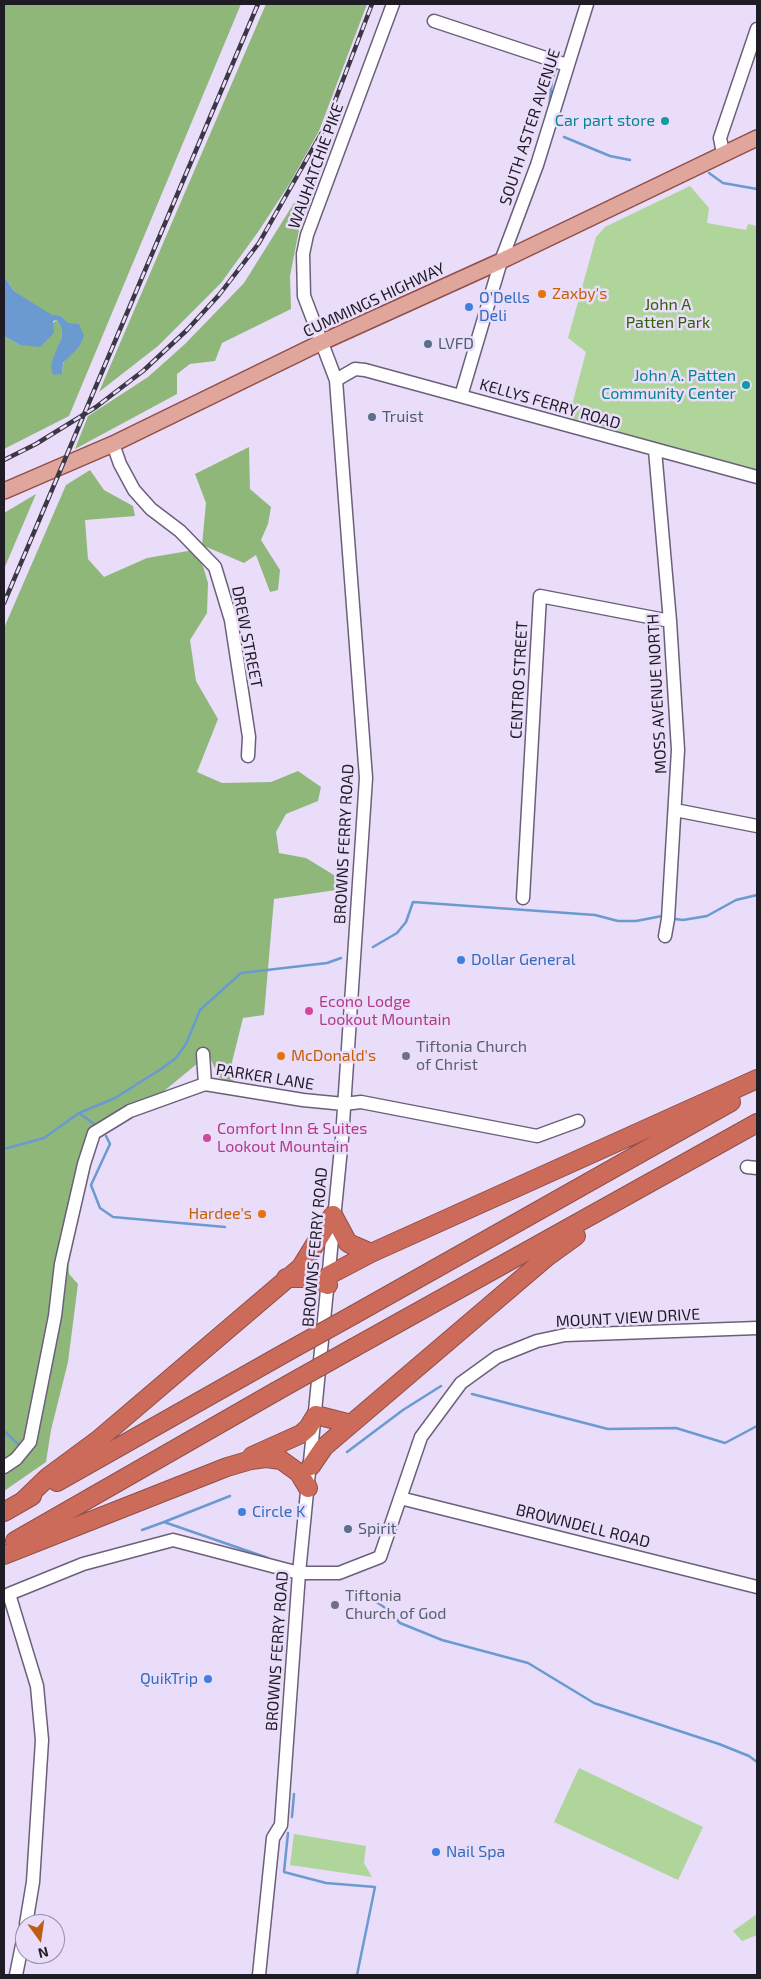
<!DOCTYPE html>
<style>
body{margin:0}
#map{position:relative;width:761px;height:1979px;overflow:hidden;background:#e9ddfa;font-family:"Exo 2",sans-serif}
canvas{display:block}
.frame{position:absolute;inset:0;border:5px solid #201c26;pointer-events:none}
.north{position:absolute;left:15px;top:1914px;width:50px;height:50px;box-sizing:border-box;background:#e9ddfa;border:1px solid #9990a5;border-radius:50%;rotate:166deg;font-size:14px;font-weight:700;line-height:20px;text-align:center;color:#201c26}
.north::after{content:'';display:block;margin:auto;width:18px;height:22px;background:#bd5d18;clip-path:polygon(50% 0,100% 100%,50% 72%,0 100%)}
</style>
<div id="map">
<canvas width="761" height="1979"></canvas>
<div class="frame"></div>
<div class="north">N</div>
</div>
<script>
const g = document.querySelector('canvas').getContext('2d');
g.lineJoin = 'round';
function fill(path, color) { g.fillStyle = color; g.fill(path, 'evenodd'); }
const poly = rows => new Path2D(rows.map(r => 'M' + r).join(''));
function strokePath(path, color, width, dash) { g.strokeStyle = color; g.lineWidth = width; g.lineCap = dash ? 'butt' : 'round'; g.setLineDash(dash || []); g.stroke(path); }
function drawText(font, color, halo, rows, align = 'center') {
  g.font = font + ' "Exo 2",sans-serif'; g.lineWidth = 5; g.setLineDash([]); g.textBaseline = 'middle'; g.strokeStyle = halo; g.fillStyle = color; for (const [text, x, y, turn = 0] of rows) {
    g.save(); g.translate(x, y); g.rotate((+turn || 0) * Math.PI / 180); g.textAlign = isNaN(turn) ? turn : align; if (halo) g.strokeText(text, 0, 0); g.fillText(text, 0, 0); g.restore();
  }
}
const green = poly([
 [690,186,709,208,707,223,746,230,748,224,757,226,757,470,568,420,586,352,568,338,596,237,605,227],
 [579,1768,703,1827,678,1880,554,1822],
 [294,1834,366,1846,364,1863,372,1877,290,1865],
 [757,1914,757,1935,742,1941,733,1931]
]);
const forest = poly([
 [4,4,241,4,69,416,4,449,4,336,20,345,57,320,61,327,62,337,59,345,62,374,63,364,67,357,79,347,67,323,61,316,52,316,14,291,4,276],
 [266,4,367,4,319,131,290,183,258,232,221,283,158,346,99,392],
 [335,131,300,225,290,276,291,309,222,343,215,361,190,364,177,374,177,394,75,449,88,416,148,377,185,344,244,283,319,163],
 [249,447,250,489,271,507,268,524,261,540,280,570,278,590,270,592,256,555,244,563,202,545,206,503,195,474],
 [90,470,104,490,133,506,135,516,85,520,88,559,104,577,147,558,194,550,203,566,208,583,207,613,190,640,196,681,218,719,197,772,222,783,271,782,298,771,321,787,318,801,286,814,276,832,279,853,306,858,342,880,343,889,274,899,264,1015,243,1018,232,1062,234,1080,229,1084,219,1077,209,1056,198,1063,158,1096,90,1131,79,1158,67,1227,69,1274,78,1284,68,1362,51,1430,46,1462,4,1491,4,628,66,485],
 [36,494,4,569,4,513]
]);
const water = poly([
 [4,276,14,291,52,315,61,316,68,323,79,324,84,336,79,347,63,363,62,374,53,375,51,367,53,358,62,337,61,327,57,320,53,321,54,333,40,347,20,345,4,336]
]);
const stream = poly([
 [549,108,552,80,557,66],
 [564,137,610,156,630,160],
 [709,173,723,183,757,189],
 [675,919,683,920,707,916,736,900,757,895],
 [373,947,397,933,406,922,413,902,595,915,618,921,636,921,662,916],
 [79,1113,94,1124],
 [106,1136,110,1144,91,1185,100,1208,113,1217,225,1227],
 [4,1149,44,1138,79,1113,115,1098,161,1069,176,1058,186,1044,200,1010,241,973,327,963,341,958],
 [472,1394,608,1429,676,1428,725,1443,757,1426],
 [4,1431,18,1444],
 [347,1452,403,1410,441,1386],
 [164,1522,230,1496],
 [142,1530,164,1522,268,1558],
 [364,1594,384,1607,400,1623,442,1640,528,1663,594,1703,719,1744,749,1756,757,1762],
 [292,1817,294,1794],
 [288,1833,284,1872,326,1883,375,1887,357,1975]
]);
const minor = poly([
 [434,21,567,65],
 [723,153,720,138,757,29],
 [336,380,355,369,365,370,757,477],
 [461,396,501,261,537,165,587,4],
 [113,444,120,464,134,490,151,509,180,531,215,567,231,620,249,737,248,756],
 [655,450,670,621,678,750,668,919,665,936],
 [675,810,757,826],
 [523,898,540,596,670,621],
 [203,1054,205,1084],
 [747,1167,757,1168],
 [4,1467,16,1459,30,1442,55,1316,61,1264,84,1164,94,1133,130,1111,205,1084,303,1100,344,1104,361,1102,537,1136,578,1121],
 [400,1498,757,1587],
 [26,1924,33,1882,42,1740,37,1686,9,1594,83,1564,173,1540,299,1573,339,1573,380,1557,421,1437,461,1383,497,1357,537,1341,565,1335,757,1328],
 [16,1975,25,1930],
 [259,1975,273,1838,281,1825,299,1573,342,1138,366,778,336,380,304,296,303,254,307,235,393,4]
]);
const major = poly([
 [4,491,113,444,320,343,501,261,757,138]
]);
const highway = poly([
 [333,1215,348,1243,371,1253,757,1079],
 [329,1275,371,1253],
 [286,1278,308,1278,328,1285],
 [355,1314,731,1102],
 [355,1347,757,1123],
 [252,1456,301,1434,308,1428,316,1415,351,1424],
 [311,1466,324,1447,351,1424,547,1257,576,1236],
 [57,1482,285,1353],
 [23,1501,48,1477,98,1440,301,1267,333,1215],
 [4,1512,32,1496],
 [15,1541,275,1392],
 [4,1555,227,1467,251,1460,266,1458,281,1460,299,1473,308,1488]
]);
const rail = poly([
 [4,460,36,444,96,407,143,371,187,330,219,295,259,243,325,127,372,4],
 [4,603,258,4]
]);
const highwayBridge = poly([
 [285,1353,355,1314],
 [275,1392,355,1347]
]);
const markers = [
 [665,121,5,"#0f9aa8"],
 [542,294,5,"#e8710a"],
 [469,307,5,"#3f7fe0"],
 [428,344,5,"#5c6f8a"],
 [746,385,5,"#0f9aa8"],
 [372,417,5,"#5c6f8a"],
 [461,960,5,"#3f7fe0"],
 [309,1011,5,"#d1479c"],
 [281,1056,5,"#e8710a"],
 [406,1056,5,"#6b7280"],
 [207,1138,5,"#d1479c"],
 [262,1214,5,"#e8710a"],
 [242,1512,5,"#3f7fe0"],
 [348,1529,5,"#5c6f8a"],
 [335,1605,5,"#6b7280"],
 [208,1679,5,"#3f7fe0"],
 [436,1852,5,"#3f7fe0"]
];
const cultureNames = [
 ["Car part store",655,121],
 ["John A. Patten",736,376],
 ["Community Center",736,394]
];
const streetNames = [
 ["SOUTH ASTER AVENUE",530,127,-72],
 ["WAUHATCHIE PIKE",316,166,-70],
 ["CUMMINGS HIGHWAY",374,300,-25],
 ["KELLYS FERRY ROAD",550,404,16],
 ["DREW STREET",247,637,79],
 ["CENTRO STREET",519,680,-87],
 ["MOSS AVENUE NORTH",657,694,-93],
 ["BROWNS FERRY ROAD",344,844,-87],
 ["PARKER LANE",265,1077,9],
 ["BROWNS FERRY ROAD",315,1247,-85],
 ["MOUNT VIEW DRIVE",628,1318,-3],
 ["BROWNDELL ROAD",583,1526,14],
 ["BROWNS FERRY ROAD",277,1651,-86]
];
const foodNames = [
 ["Zaxby's",552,294],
 ["McDonald's",291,1056],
 ["Hardee's",252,1214,"right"]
];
const shopNames = [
 ["O'Dells",479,298],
 ["Deli",479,316],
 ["Dollar General",471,960],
 ["Circle K",252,1512],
 ["QuikTrip",198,1679,"right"],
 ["Nail Spa",446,1852]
];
const parkNames = [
 ["John A",668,305],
 ["Patten Park",668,323]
];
const serviceNames = [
 ["LVFD",438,344],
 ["Truist",382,417],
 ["Spirit",358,1529]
];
const hotelNames = [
 ["Econo Lodge",319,1002],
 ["Lookout Mountain",319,1020],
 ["Comfort Inn & Suites",217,1129],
 ["Lookout Mountain",217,1147]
];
const worshipNames = [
 ["Tiftonia Church",416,1047],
 ["of Christ",416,1065],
 ["Tiftonia",345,1596],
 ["Church of God",345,1614]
];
fill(green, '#afd59b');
fill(forest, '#8fb77a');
fill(water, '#6a9acf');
strokePath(stream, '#6a9acf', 2.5);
strokePath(minor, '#6b607a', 15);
strokePath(major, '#904f48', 18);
strokePath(highway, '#904f48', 20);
strokePath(minor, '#fff', 12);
strokePath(major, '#e0a69c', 15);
strokePath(highway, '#cc6b5a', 18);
strokePath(rail, '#3c3744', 4.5);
strokePath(rail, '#e9ddfa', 2.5, [8]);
strokePath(highwayBridge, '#904f48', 20, []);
strokePath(highwayBridge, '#cc6b5a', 18);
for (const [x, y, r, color] of markers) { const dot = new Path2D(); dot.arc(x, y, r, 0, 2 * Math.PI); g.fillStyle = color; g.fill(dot); strokePath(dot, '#e9ddfa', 2); }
drawText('16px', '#0d838f', '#e9ddfa', cultureNames, 'right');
drawText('16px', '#201c26', '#e9ddfa', streetNames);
drawText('16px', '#c56008', '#e9ddfa', foodNames, 'left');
drawText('16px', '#366cbe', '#e9ddfa', shopNames, 'left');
drawText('16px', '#316107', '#e9ddfa', parkNames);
drawText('16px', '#4e5e75', '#e9ddfa', serviceNames, 'left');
drawText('16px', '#b23c85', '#e9ddfa', hotelNames, 'left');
drawText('16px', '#5b616d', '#e9ddfa', worshipNames, 'left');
</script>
